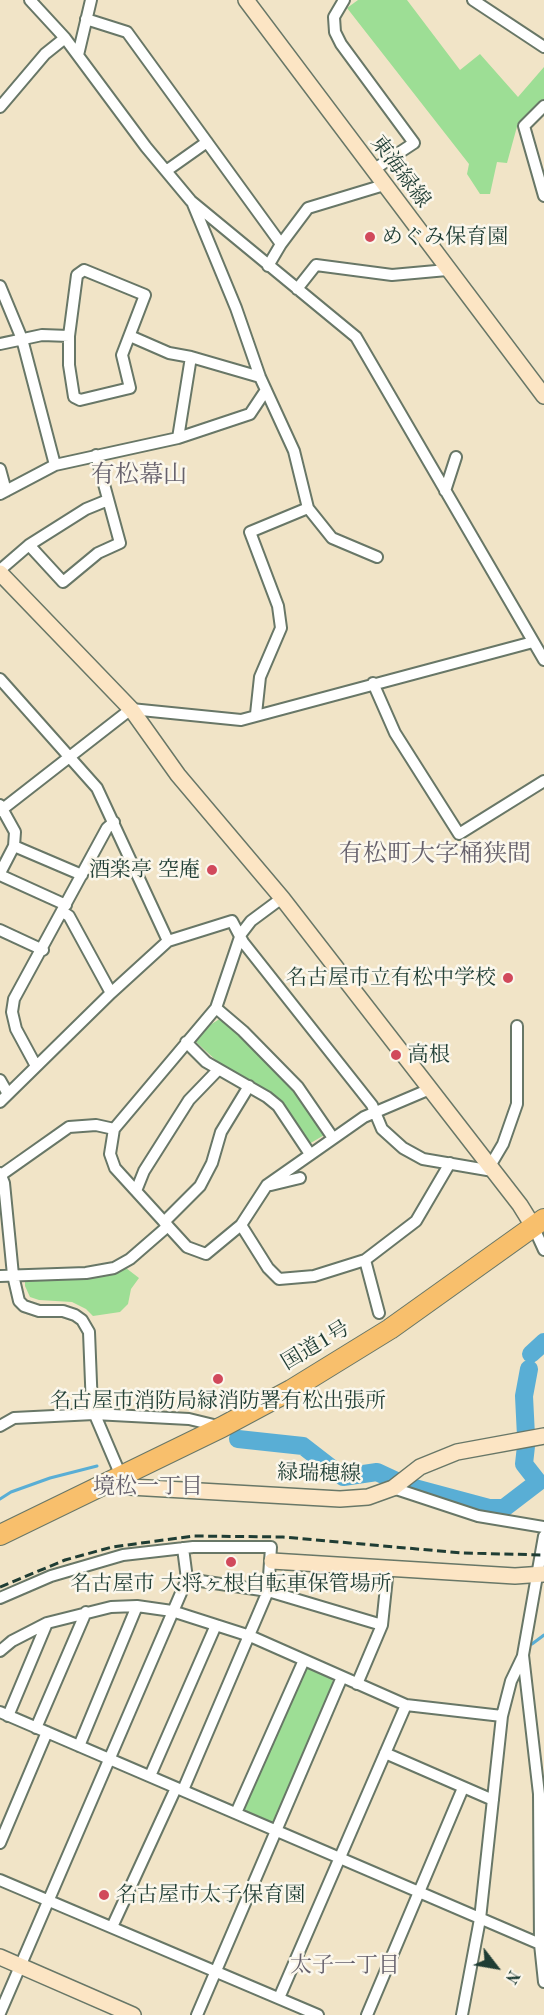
<!DOCTYPE html>
<meta charset="utf-8">
<style>
body{margin:0}
#map{position:relative;width:544px;height:2015px;overflow:hidden;background:#f1e4c7;font-family:"Old Standard TT",serif}
canvas{display:block}
.north{position:absolute;left:466px;top:1937px;width:60px;height:60px;-webkit-text-stroke:4px #fbf7ec;paint-order:stroke;rotate:121deg;font-size:16px;font-weight:700;line-height:24px;text-align:center;color:#1f3d34}
.north::after{content:'';display:block;margin:auto;width:21px;height:27px;background:#1f3d34;clip-path:polygon(50% 0,100% 100%,50% 72%,0 100%)}
</style>
<div id="map">
<canvas width="544" height="2015"></canvas>
<div class="north">N</div>
</div>
<script>
const g = document.querySelector('canvas').getContext('2d');
g.lineJoin = 'round';
function fill(path, color) { g.fillStyle = color; g.fill(path, 'evenodd'); }
const poly = rows => new Path2D(rows.map(r => 'M' + r).join(''));
function strokePath(path, color, width, dash) { g.strokeStyle = color; g.lineWidth = width; g.lineCap = dash ? 'butt' : 'round'; g.setLineDash(dash || []); g.stroke(path); }
function drawText(font, color, halo, rows, align = 'center') {
  g.font = font + ' "Old Standard TT","Noto Serif JP",serif'; g.lineWidth = 5; g.setLineDash([]); g.textBaseline = 'middle'; g.strokeStyle = halo; g.fillStyle = color; for (const [text, x, y, turn = 0] of rows) {
    g.save(); g.translate(x, y); g.rotate((+turn || 0) * Math.PI / 180); g.textAlign = isNaN(turn) ? turn : align; if (halo) g.strokeText(text, 0, 0); g.fillText(text, 0, 0); g.restore();
  }
}
const green = poly([
 [358,0,407,0,460,70,480,54,518,97,544,67,544,100,518,123,507,163,497,162,490,194,480,194,467,174,469,164,347,8],
 [221,1018,296,1090,326,1134,309,1144,258,1086,219,1063,196,1042,210,1025],
 [126,1268,139,1278,131,1289,128,1304,120,1312,93,1316,86,1309,72,1302,39,1300,30,1297,25,1286,25,1281,105,1276],
 [307,1668,332,1678,333,1683,274,1821,269,1823,245,1814,243,1809,303,1670]
]);
const stream = poly([
 [0,1499,11,1492,50,1478,97,1466],
 [532,1644,544,1635]
]);
const river = poly([
 [531,1354,544,1342],
 [526,1436,524,1396,529,1369],
 [238,1439,303,1446,343,1477,377,1472,407,1486,489,1508,504,1508,538,1482,524,1464,526,1446]
]);
const street = poly([
 [30,0,65,38,146,147,191,201,356,337,544,660],
 [344,0,334,17,335,32,341,44,414,143,373,170],
 [473,0,544,47],
 [86,19,127,32,281,244],
 [78,55,91,0],
 [544,106,524,126,544,196],
 [0,107,45,54,65,38],
 [166,171,207,142],
 [193,204,236,308,260,377,294,451,308,508,332,538,377,557],
 [268,266,281,244,308,208,384,185],
 [84,270,145,295,122,355,130,388,80,400,74,397,69,365,69,336,77,275,84,270],
 [0,286,22,339,55,465],
 [297,289,316,265,392,275,447,270],
 [130,336,169,353,191,357,260,377],
 [0,344,42,335,69,336],
 [178,438,191,357],
 [0,469,6,491],
 [445,491,456,457],
 [0,494,55,465,178,438,250,414,266,390],
 [29,545,63,582,98,553,120,543,96,455],
 [0,570,29,545,86,509,108,500],
 [0,679,97,788,168,941],
 [373,683,395,733,459,834,544,781],
 [256,714,260,677,281,628,278,606,250,532,308,508],
 [0,811,131,709,241,720,533,642],
 [14,846,82,875],
 [0,873,14,846,15,832,0,805],
 [0,875,66,905],
 [282,898,251,921,241,934,216,1008,114,1129,110,1154,115,1168,187,1247,206,1254,241,1225,267,1185,364,1117,430,1089],
 [63,912,69,916,111,993],
 [0,930,43,950],
 [216,1008,243,1031,298,1087,333,1138],
 [186,1042,206,1062,267,1097,278,1106,310,1154],
 [36,1066,16,1029,12,1012,14,999,107,828,114,822],
 [0,1080,8,1094],
 [0,1102,111,993,168,941,232,921,243,942,372,1105,382,1129,403,1148,423,1159,493,1171],
 [490,1166,503,1144,517,1104,517,1026],
 [0,1173,4,1183,13,1275,19,1301,24,1306,39,1311,63,1311,75,1315,82,1320,89,1332,92,1408,121,1476],
 [1,1175,69,1127,96,1125,114,1129],
 [271,1185,300,1178],
 [136,1191,144,1171,189,1100,218,1070],
 [164,1222,200,1186,212,1163,221,1132,249,1086],
 [241,1225,268,1268,279,1279,314,1276,365,1260,416,1221,450,1163],
 [533,1226,544,1250],
 [365,1260,379,1313],
 [0,1276,86,1273,114,1268,130,1259,168,1226],
 [0,1426,14,1418,94,1414,189,1419,222,1427],
 [393,1488,478,1516,544,1527],
 [544,1536,523,1655,539,1794,540,1944,544,1982],
 [187,1579,268,1591,382,1625],
 [0,1598,51,1576,123,1555,193,1547,271,1547,268,1591,183,1790],
 [0,1651,12,1641,47,1623,111,1607,137,1606,172,1611,250,1636,406,1705,502,1716],
 [357,1684,382,1625,388,1568],
 [0,1712,540,1944],
 [8,1716,47,1623],
 [36,1728,86,1612],
 [79,1746,137,1606],
 [385,1753,493,1800],
 [150,1776,216,1625],
 [236,1813,304,1660],
 [0,1843,47,1732],
 [0,1880,318,2015],
 [112,1927,176,1788],
 [279,1998,406,1705],
 [0,2013,187,1579,183,1548],
 [197,2015,342,1677],
 [367,2015,463,1788],
 [462,2015,480,1919,502,1716,511,1681,523,1656]
]);
const secondary = poly([
 [246,0,544,396],
 [0,573,131,709,178,775,282,898,520,1205,533,1226],
 [121,1476,130,1487,340,1499,368,1497,393,1488,420,1467,457,1452,544,1436],
 [272,1561,515,1576,544,1574],
 [0,1957,133,2015]
]);
const highway = poly([
 [0,1535,222,1427,291,1390,390,1329,544,1219]
]);
const rail = poly([
 [0,1587,65,1560,112,1547,194,1536,283,1537,462,1553,544,1555]
]);
const markers = [
 [370,237,6,"#d1495b"],
 [212,870,6,"#d1495b"],
 [508,978,6,"#d1495b"],
 [396,1055,6,"#d1495b"],
 [218,1379,6,"#d1495b"],
 [231,1562,6,"#d1495b"],
 [104,1895,6,"#d1495b"]
];
const streetNames = [
 ["東海緑線",400,172,53],
 ["国道1号",316,1346,-31],
 ["緑瑞穂線",319,1474,1]
];
const poiNames = [
 ["めぐみ保育園",382,237],
 ["酒楽亭 空庵",200,870,"right"],
 ["名古屋市立有松中学校",496,978,"right"],
 ["高根",408,1055],
 ["名古屋市消防局緑消防署有松出張所",218,1401,"center"],
 ["名古屋市 大将ヶ根自転車保管場所",231,1584,"center"],
 ["名古屋市太子保育園",116,1895]
];
const neighbourhoodNames = [
 ["境松一丁目",148,1487],
 ["太子一丁目",345,1966]
];
const quarterNames = [
 ["有松幕山",139,476],
 ["有松町大字桶狭間",435,855]
];
fill(green, '#9dde95');
strokePath(stream, '#59aed5', 3);
strokePath(river, '#59aed5', 18);
strokePath(street, '#687767', 14);
strokePath(secondary, '#687767', 18);
strokePath(highway, '#687767', 22);
strokePath(street, '#fff', 10);
strokePath(secondary, '#fce5c4', 15);
strokePath(highway, '#f8bf6c', 20);
strokePath(rail, '#1f3d34', 3, [9, 4.5]);
for (const [x, y, r, color] of markers) { const dot = new Path2D(); dot.arc(x, y, r, 0, 2 * Math.PI); g.fillStyle = color; g.fill(dot); strokePath(dot, '#fbf7ec', 2); }
drawText('21px', '#1f3d34', '#fbf7ec', streetNames);
drawText('21px', '#1f3d34', '#fbf7ec', poiNames, 'left');
drawText('22px', '#66616c', '#fbf7ec', neighbourhoodNames);
drawText('24px', '#66616c', '#fbf7ec', quarterNames);
</script>
